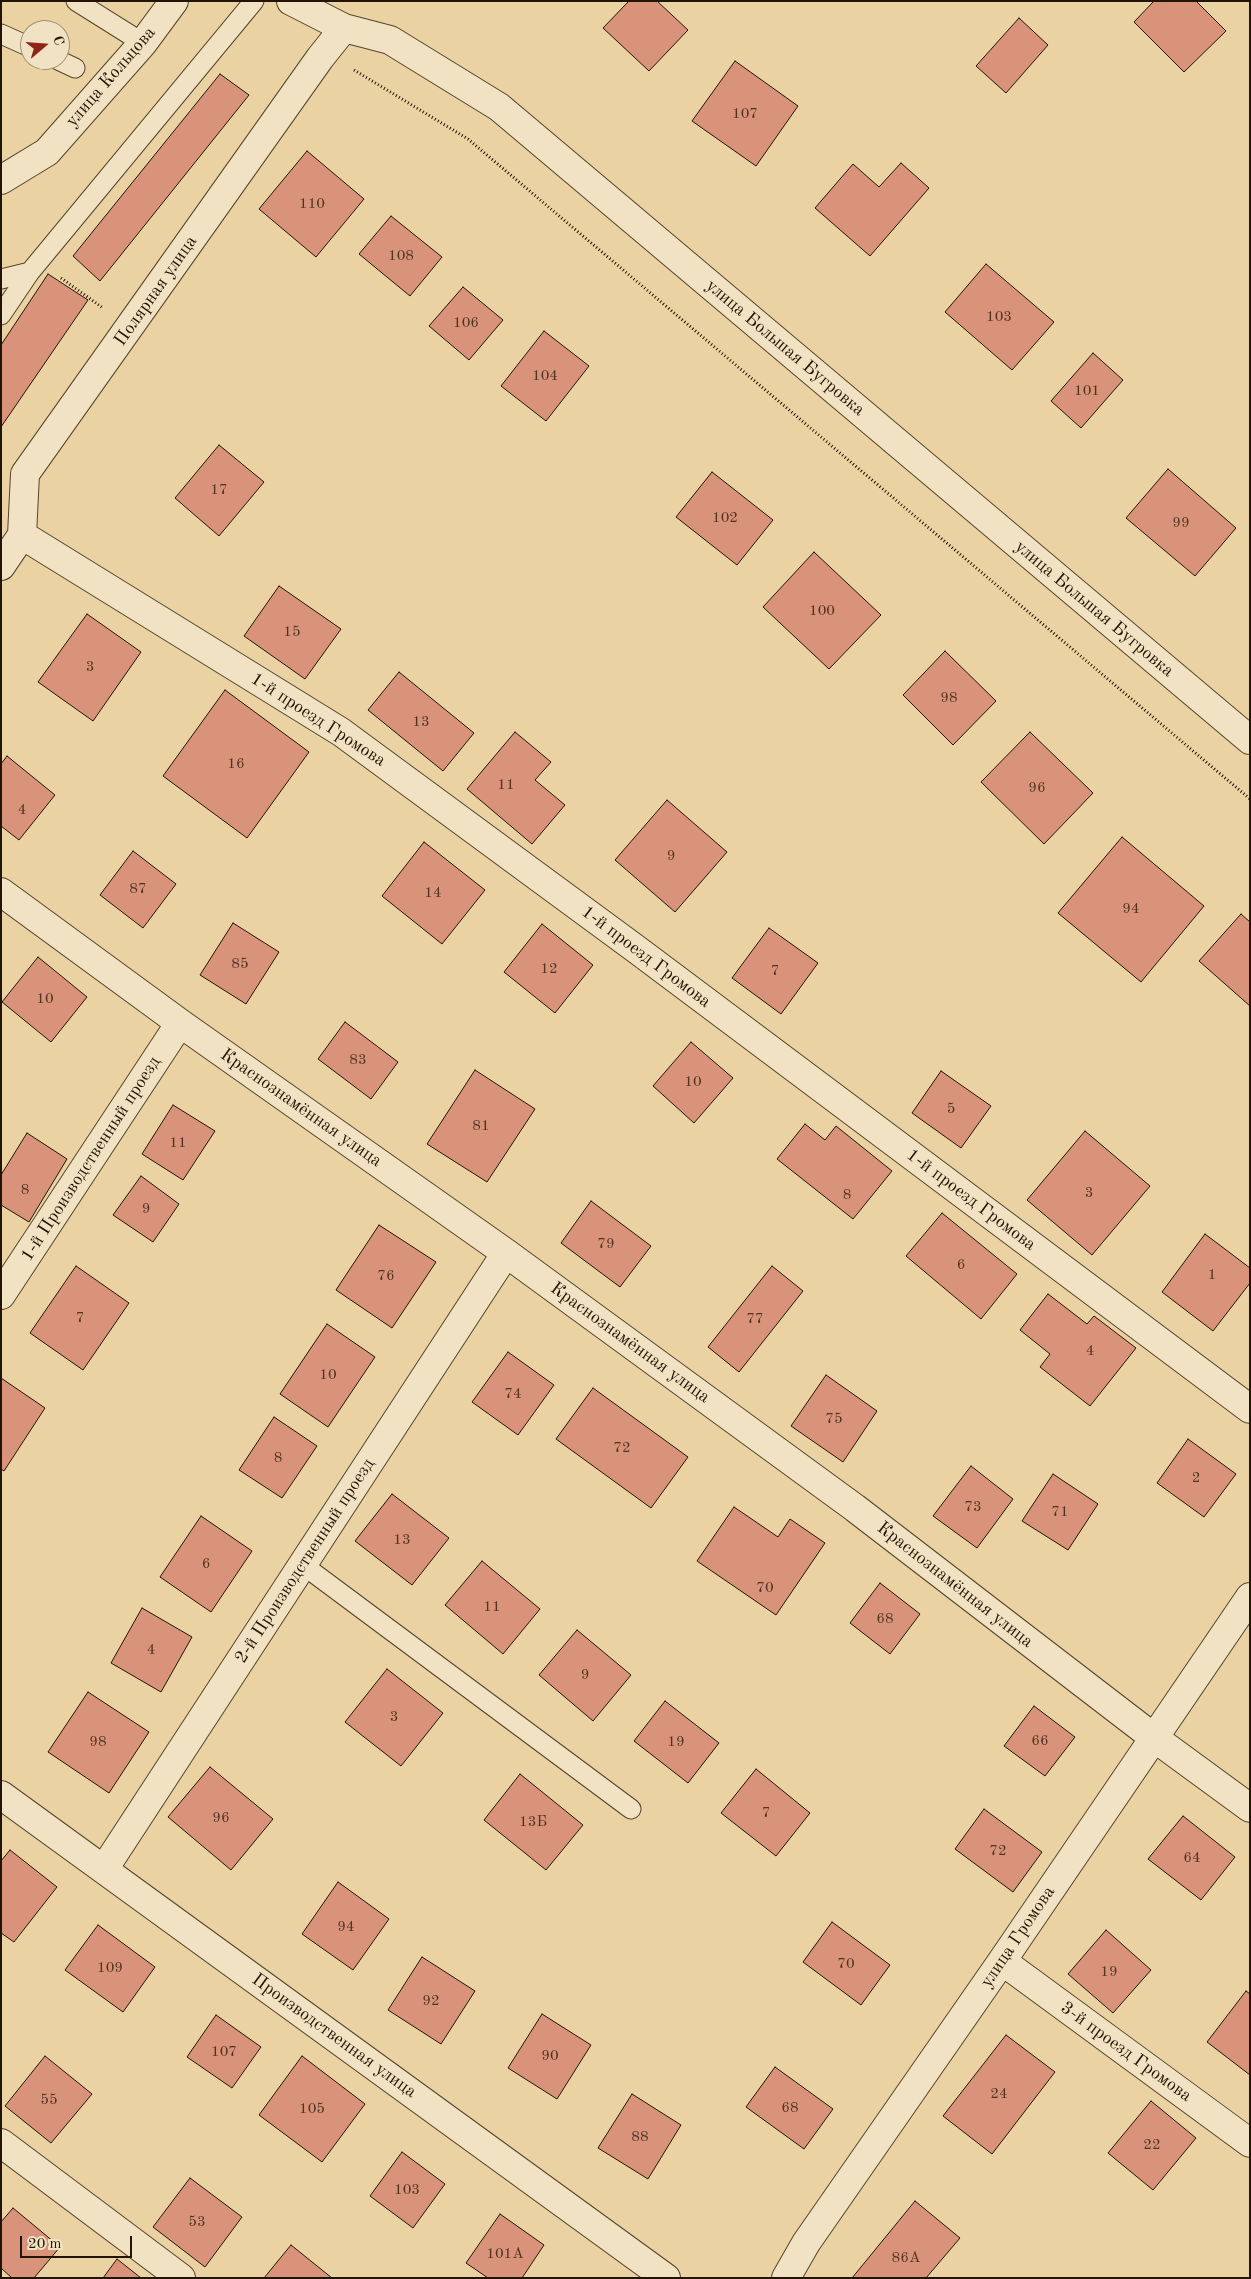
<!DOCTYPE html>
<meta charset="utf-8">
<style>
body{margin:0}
#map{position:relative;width:1251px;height:2279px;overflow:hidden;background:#ead2a3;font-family:"Old Standard TT",serif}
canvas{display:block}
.frame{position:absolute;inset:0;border:2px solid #221403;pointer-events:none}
.north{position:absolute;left:20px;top:20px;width:50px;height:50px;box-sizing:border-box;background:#f1e2c3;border:1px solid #9e9076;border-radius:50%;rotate:72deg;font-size:14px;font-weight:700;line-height:20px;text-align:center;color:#221403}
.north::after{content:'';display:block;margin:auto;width:18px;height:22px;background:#8f2418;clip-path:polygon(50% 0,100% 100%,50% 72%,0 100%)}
.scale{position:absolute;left:20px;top:2236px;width:112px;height:22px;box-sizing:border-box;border:2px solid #221403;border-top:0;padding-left:6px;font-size:15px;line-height:18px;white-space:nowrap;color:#221403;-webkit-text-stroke:4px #f1e2c3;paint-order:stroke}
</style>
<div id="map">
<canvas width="1251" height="2279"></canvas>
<div class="frame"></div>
<div class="north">С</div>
<div class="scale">20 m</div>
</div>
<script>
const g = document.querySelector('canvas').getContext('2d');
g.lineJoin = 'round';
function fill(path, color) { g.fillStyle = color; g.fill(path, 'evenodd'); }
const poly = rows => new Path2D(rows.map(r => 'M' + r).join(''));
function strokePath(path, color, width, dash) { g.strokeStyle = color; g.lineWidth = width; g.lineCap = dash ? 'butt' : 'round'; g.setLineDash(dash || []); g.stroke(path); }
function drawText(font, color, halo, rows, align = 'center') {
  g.font = font + ' "Old Standard TT",serif'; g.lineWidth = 5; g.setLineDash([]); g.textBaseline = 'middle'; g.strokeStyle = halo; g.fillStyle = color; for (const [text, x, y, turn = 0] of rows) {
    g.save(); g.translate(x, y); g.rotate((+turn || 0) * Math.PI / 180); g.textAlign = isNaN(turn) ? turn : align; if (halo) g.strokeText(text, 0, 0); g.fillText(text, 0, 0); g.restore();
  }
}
const building = poly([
 [629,1,657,1,688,30,649,71,603,28,629,1],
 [1154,1,1196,1,1226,31,1184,72,1134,22,1154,1],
 [1019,18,1048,45,1006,93,976,66,1019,18],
 [735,61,798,106,756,166,692,121,735,61],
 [220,74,249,95,100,281,73,256,220,74],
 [307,151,364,199,316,257,259,209,307,151],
 [901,163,929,188,870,256,815,208,853,164,879,187,901,163],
 [391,216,442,257,410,296,359,254,391,216],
 [986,264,1054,322,1012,370,945,312,986,264],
 [48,274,88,300,1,427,1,345,48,274],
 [463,287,503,320,469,360,429,326,463,287],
 [544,331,589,366,546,421,501,386,544,331],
 [1093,353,1123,380,1081,428,1051,401,1093,353],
 [219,445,264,482,219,536,175,498,219,445],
 [1168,469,1236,528,1195,576,1126,518,1168,469],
 [712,472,773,520,737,565,676,517,712,472],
 [814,552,881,615,829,669,763,607,814,552],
 [279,586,341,629,305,679,244,636,279,586],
 [87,614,141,652,93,721,38,682,87,614],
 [945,651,996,701,953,745,903,695,945,651],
 [399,672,474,733,443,771,368,710,399,672],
 [225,690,309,752,247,838,163,776,225,690],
 [515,732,551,762,535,780,565,805,532,844,467,789,515,732],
 [1030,732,1093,793,1044,844,981,782,1030,732],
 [7,756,55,795,19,840,1,826,1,764,7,756],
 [667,800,727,852,675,912,615,860,667,800],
 [1122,837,1204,906,1141,982,1058,913,1122,837],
 [424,842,485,890,442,944,382,896,424,842],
 [133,851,176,884,143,928,100,895,133,851],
 [1241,914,1250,922,1250,1006,1199,961,1241,914],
 [233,923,279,952,246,1004,200,975,233,923],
 [542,924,593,965,555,1013,504,972,542,924],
 [769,928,818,963,781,1014,732,978,769,928],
 [38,957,87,997,51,1042,2,1002,38,957],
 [345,1022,398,1062,371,1099,318,1059,345,1022],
 [691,1042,733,1078,694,1123,653,1086,691,1042],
 [475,1070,535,1109,487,1182,427,1144,475,1070],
 [941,1071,991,1106,961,1148,912,1113,941,1071],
 [173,1105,215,1131,183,1180,142,1154,173,1105],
 [805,1124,825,1140,836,1126,892,1171,853,1219,777,1159,805,1124],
 [1085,1131,1150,1186,1092,1255,1027,1200,1085,1131],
 [27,1133,67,1159,29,1222,1,1205,1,1175,27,1133],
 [141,1176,179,1204,153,1242,113,1215,141,1176],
 [591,1201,651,1246,620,1287,561,1243,591,1201],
 [942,1213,1017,1274,981,1319,906,1256,942,1213],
 [379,1225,436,1262,392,1328,336,1290,379,1225],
 [1205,1234,1250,1268,1250,1283,1213,1331,1162,1292,1205,1234],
 [76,1266,129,1303,83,1370,30,1333,76,1266],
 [772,1266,803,1291,739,1372,708,1347,772,1266],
 [1048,1294,1087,1324,1094,1316,1136,1348,1090,1406,1040,1367,1050,1354,1020,1330,1048,1294],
 [327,1324,375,1357,328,1427,280,1394,327,1324],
 [508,1352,554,1385,518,1435,472,1402,508,1352],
 [826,1375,877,1411,843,1462,791,1426,826,1375],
 [1,1378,45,1408,4,1471,1,1469,1,1378],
 [593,1388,688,1457,651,1508,556,1439,593,1388],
 [274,1417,317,1446,282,1498,239,1470,274,1417],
 [1188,1439,1236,1474,1204,1517,1157,1483,1188,1439],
 [971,1466,1013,1499,977,1548,933,1516,971,1466],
 [1053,1474,1098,1504,1068,1550,1022,1521,1053,1474],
 [392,1494,449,1538,412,1585,355,1541,392,1494],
 [734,1507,778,1537,790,1519,825,1543,776,1615,697,1561,734,1507],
 [201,1516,252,1551,211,1612,160,1577,201,1516],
 [482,1561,540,1609,503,1654,445,1605,482,1561],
 [880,1583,920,1614,890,1654,850,1623,880,1583],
 [142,1608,192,1637,161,1692,111,1663,142,1608],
 [577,1630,631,1675,593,1721,539,1675,577,1630],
 [387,1669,443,1713,401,1766,345,1722,387,1669],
 [88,1692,149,1732,109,1793,48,1752,88,1692],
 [665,1701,719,1743,688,1783,634,1741,665,1701],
 [1034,1706,1075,1737,1045,1776,1004,1746,1034,1706],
 [210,1767,273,1819,231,1870,168,1817,210,1767],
 [756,1769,810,1813,776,1856,721,1813,756,1769],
 [520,1774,583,1825,546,1870,484,1820,520,1774],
 [984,1809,1042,1852,1013,1892,955,1849,984,1809],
 [1183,1816,1235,1857,1201,1900,1148,1859,1183,1816],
 [10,1850,57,1887,14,1942,1,1933,1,1861,10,1850],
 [338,1882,389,1919,353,1970,302,1934,338,1882],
 [832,1922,890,1965,861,2005,803,1962,832,1922],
 [98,1925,155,1967,123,2012,65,1970,98,1925],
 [1106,1930,1151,1970,1113,2013,1068,1974,1106,1930],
 [422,1957,475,1991,441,2044,388,2010,422,1957],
 [1246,1991,1250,1994,1250,2075,1207,2042,1246,1991],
 [542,2014,591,2045,557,2099,508,2068,542,2014],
 [216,2015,261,2047,232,2088,187,2057,216,2015],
 [1006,2035,1055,2072,992,2154,943,2116,1006,2035],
 [45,2056,92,2094,51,2143,5,2106,45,2056],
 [302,2056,365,2104,322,2162,259,2115,302,2056],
 [775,2067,833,2109,804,2149,746,2107,775,2067],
 [632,2094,681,2125,648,2179,598,2148,632,2094],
 [1151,2101,1196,2138,1153,2190,1108,2153,1151,2101],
 [402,2152,445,2184,413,2228,370,2196,402,2152],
 [190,2178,242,2217,205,2267,153,2227,190,2178],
 [915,2201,960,2238,926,2278,852,2278,915,2201],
 [13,2208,60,2247,34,2278,12,2278,1,2268,1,2222,13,2208],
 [500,2214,544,2245,522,2278,488,2278,466,2263,500,2214],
 [291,2245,332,2278,264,2278,291,2245],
 [117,2259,141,2278,103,2278,117,2259]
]);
const path = poly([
 [354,70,468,139,1250,799],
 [61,278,103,308]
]);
const service = poly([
 [76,1,143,43],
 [1,34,30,47],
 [58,60,75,68],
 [1,279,30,272],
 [1,315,30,272,254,1],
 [303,1565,631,1809]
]);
const minor = poly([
 [291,1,344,28,390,40,499,107,1250,740],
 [22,535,341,732,636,949,1250,1409],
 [1,566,22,535,25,474,320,58,344,28],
 [1,892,180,1023,506,1253,855,1508,1153,1737,1250,1808],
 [1,1295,180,1023],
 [1,1795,666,2278],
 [104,1869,506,1253],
 [1002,1961,1250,2143],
 [1,2143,181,2278],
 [786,2278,806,2243,1002,1961,1250,1597]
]);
const tertiary = poly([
 [1,180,47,152,143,43,174,1]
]);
const numberNames = [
 ["107",745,114],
 ["110",312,204],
 ["108",401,256],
 ["103",999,317],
 ["106",466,323],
 ["104",545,376],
 ["101",1087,391],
 ["17",219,490],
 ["102",725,518],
 ["99",1181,523],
 ["100",822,611],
 ["15",292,632],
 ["3",90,667],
 ["98",949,698],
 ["13",421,722],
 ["16",236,764],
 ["11",506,785],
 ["96",1037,788],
 ["4",22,810],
 ["9",671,856],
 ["87",138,889],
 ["14",433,893],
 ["94",1131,909],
 ["85",240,964],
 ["12",549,969],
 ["7",775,971],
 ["10",45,999],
 ["83",358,1060],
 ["10",693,1082],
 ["5",951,1109],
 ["81",481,1126],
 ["11",178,1143],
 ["8",25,1190],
 ["3",1089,1193],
 ["8",847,1195],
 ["9",146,1209],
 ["79",606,1244],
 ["6",961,1265],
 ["1",1212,1275],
 ["76",386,1276],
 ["7",80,1318],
 ["77",755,1319],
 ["4",1090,1351],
 ["10",328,1375],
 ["74",513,1394],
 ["75",834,1419],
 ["72",622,1448],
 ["8",278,1458],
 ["2",1196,1478],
 ["73",973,1507],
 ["71",1060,1512],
 ["13",402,1540],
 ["6",206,1564],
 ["70",765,1588],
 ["11",492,1607],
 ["68",885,1619],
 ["4",151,1650],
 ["9",585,1675],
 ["3",394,1717],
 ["66",1040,1741],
 ["98",98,1742],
 ["19",676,1742],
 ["7",766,1813],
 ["96",221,1818],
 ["13Б",533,1822],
 ["72",998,1851],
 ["64",1192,1858],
 ["94",346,1927],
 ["70",846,1964],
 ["109",110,1968],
 ["19",1109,1972],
 ["92",431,2001],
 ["107",224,2052],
 ["90",550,2056],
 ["24",999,2094],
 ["55",49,2100],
 ["68",790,2108],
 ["105",312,2109],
 ["88",640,2137],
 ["22",1152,2145],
 ["103",407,2190],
 ["53",197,2222],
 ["101А",505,2254],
 ["86А",906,2258]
];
const streetNames = [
 ["улица Кольцова",111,77,-49],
 ["Полярная улица",156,291,-55],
 ["улица Большая Бугровка",785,348,40],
 ["улица Большая Бугровка",1094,609,40],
 ["1-й проезд Громова",318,720,33],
 ["1-й проезд Громова",646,957,37],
 ["Краснознамённая улица",301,1108,35],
 ["1-й Производственный проезд",91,1159,-57],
 ["1-й проезд Громова",971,1200,37],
 ["Краснознамённая улица",630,1343,36],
 ["2-й Производственный проезд",305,1561,-57],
 ["Краснознамённая улица",955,1585,38],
 ["улица Громова",1018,1937,-56],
 ["Производственная улица",334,2036,36],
 ["3-й проезд Громова",1126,2052,36]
];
fill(building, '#d9937b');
strokePath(building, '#221403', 1);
strokePath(service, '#54442b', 21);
strokePath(minor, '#54442b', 30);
strokePath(tertiary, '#54442b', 30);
strokePath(path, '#221403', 3, [1, 2.5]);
strokePath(service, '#f1e2c3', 19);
strokePath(minor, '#f1e2c3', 28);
strokePath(tertiary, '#f1e2c3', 28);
drawText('15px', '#503421', null, numberNames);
drawText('18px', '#221403', '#f1e2c3', streetNames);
</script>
